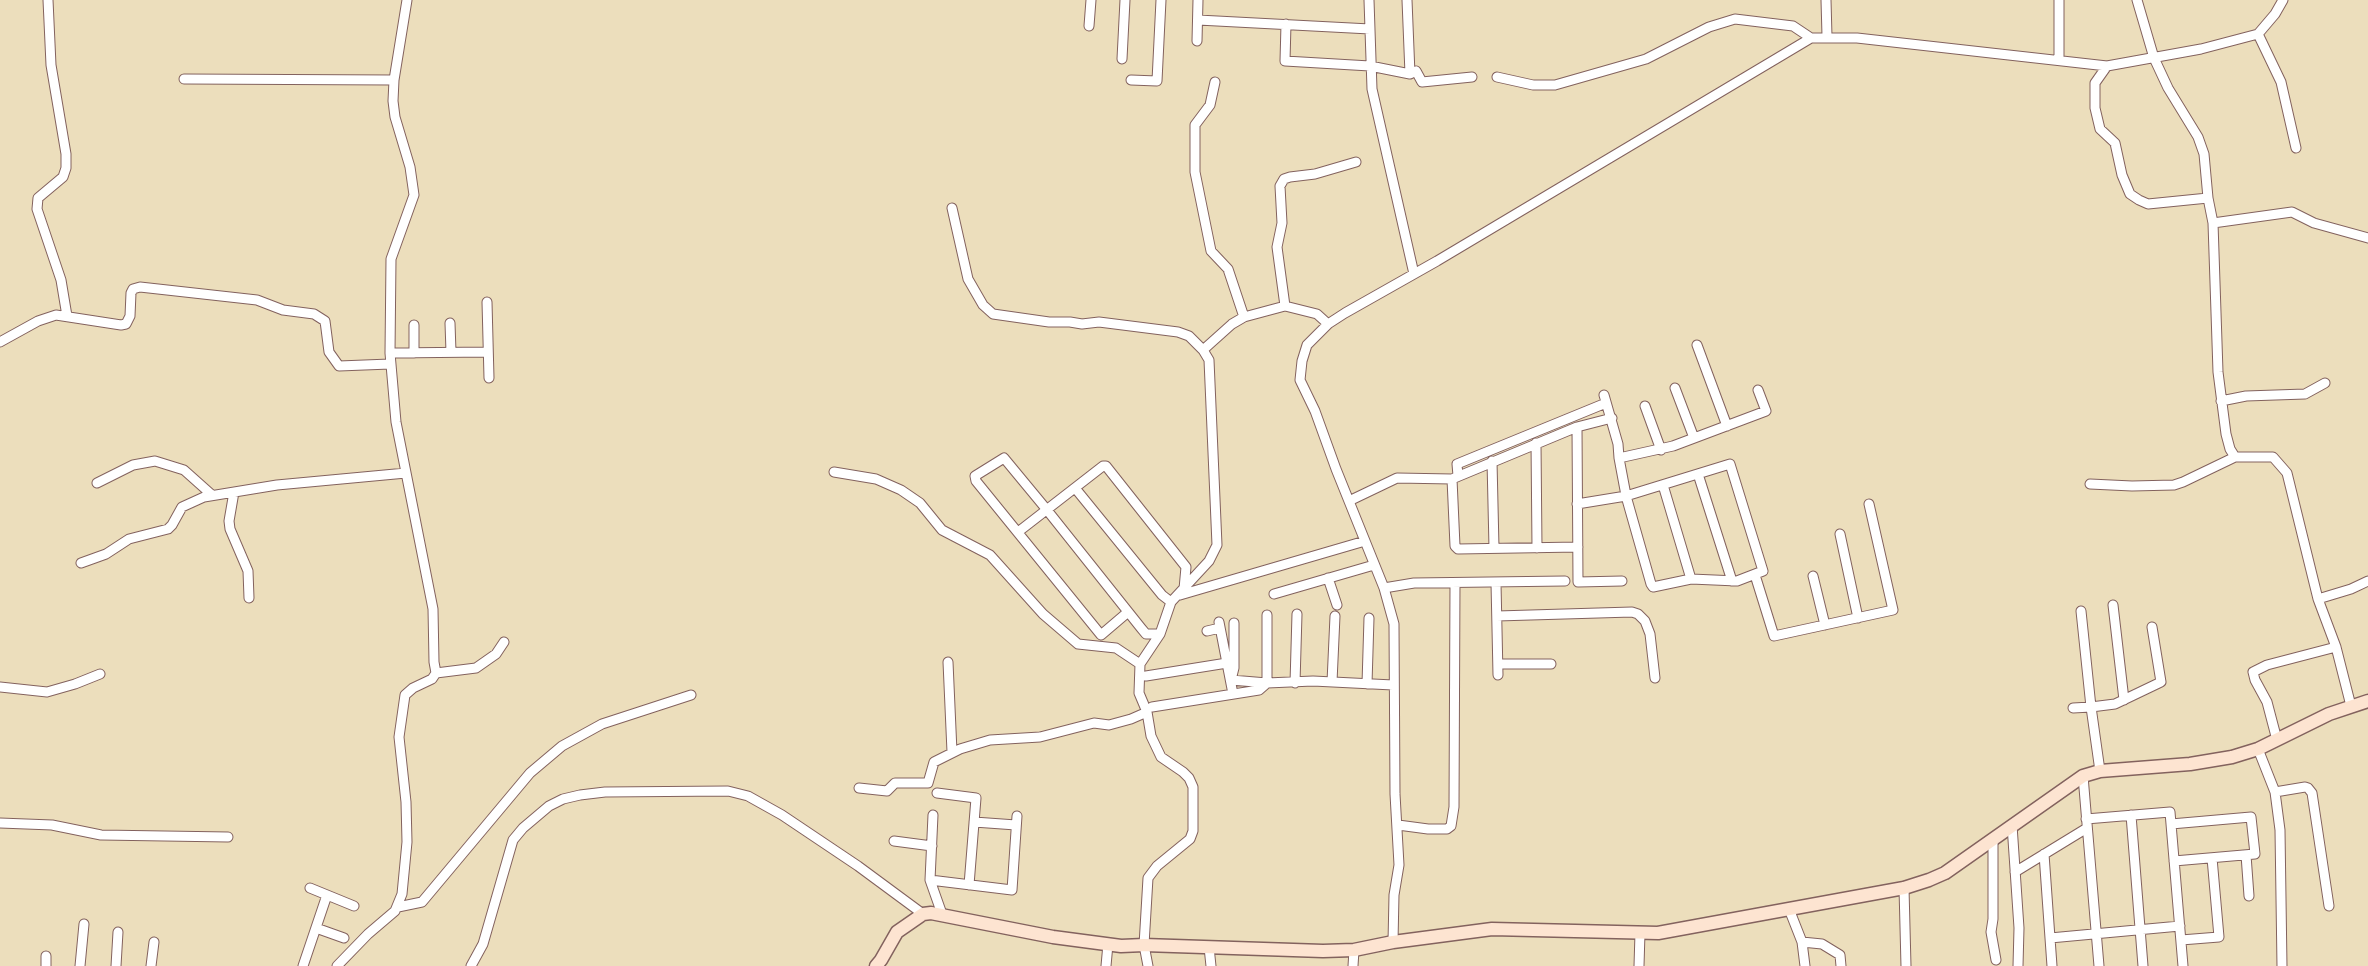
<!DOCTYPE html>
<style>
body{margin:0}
canvas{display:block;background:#ecdebc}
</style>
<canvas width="2368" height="966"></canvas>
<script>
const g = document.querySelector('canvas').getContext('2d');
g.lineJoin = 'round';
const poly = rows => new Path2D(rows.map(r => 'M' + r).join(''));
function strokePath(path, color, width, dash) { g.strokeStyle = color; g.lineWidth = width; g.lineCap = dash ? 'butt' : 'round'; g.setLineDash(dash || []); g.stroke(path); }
const street = poly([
 [48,0,51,65,66,154,66,168,63,177,38,198,37,209,61,280,67,316],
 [407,0,394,80,393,101,395,117,410,167,414,195,391,259,390,353,396,422,433,609,434,662,436,673],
 [1369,0,1372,89,1414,274],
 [1407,0,1410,74],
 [1826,0,1827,36],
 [2137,0,2154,58,2168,88,2198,137,2204,154,2208,198,2213,223,2218,372,2226,434,2230,449,2235,457,2273,457,2287,473,2318,599,2336,647,2351,706],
 [1198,20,1370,29],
 [1286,24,1285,61,1370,66,1410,74,1416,71,1422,82,1472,77],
 [1089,26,1091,0],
 [2258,34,2281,82,2296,148],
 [1197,41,1198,0],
 [1122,59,1125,0],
 [2059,60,2059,0],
 [2107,66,2095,83,2095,108,2100,129,2115,143,2122,175,2130,194,2139,200,2148,204,2208,198],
 [1497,77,1533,85,1555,85,1646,59,1709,27,1735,19,1793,26,1811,38],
 [184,79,394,80],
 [1131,80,1157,81,1161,0],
 [1215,82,1210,105,1195,125,1195,172,1211,251,1228,269,1244,317],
 [952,208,968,279,983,305,993,314,1049,322,1070,322,1082,324,1099,322,1178,332,1189,336,1203,350,1209,360,1217,545,1209,561,1171,602,1160,634,1140,664,1139,693,1147,712,1151,736,1161,757,1183,772,1189,778,1193,787,1193,831,1190,839,1157,866,1148,878,1144,945,1148,966],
 [2213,223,2292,212,2314,223,2368,238],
 [487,302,489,378],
 [1285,306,1277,247,1282,223,1280,186,1284,179,1290,177,1315,174,1356,162],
 [450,323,451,352],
 [414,325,414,353],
 [0,342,38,321,56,315,121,325,126,324,130,316,131,293,133,289,140,287,257,300,283,310,314,314,325,321,329,352,339,366,390,364],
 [1697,345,1727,426],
 [1203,350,1232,324,1244,317,1285,306,1317,314,1328,324],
 [390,353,488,352],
 [1675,388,1694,438],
 [1604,395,1618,444,1619,458,1673,446,1766,411,1758,390],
 [2221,401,2246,396,2305,394,2325,383],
 [1645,406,1661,450],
 [1577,427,1578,582,1622,581],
 [1536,443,1537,548],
 [1492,461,1494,548],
 [834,472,876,479,901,490,920,503,942,530,990,555,1043,614,1078,644,1116,648,1140,664],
 [1698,474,1732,581],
 [1458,476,1457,464,1606,403],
 [1452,479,1455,546,1458,549,1578,547],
 [97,483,133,465,155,461,184,470,212,495],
 [2090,484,2132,486,2174,485,2183,482,2235,457],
 [1663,485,1691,579],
 [1075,488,1162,595,1171,602],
 [234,492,229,521,230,529,248,571,249,598],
 [1349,501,1397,478,1452,479,1577,427,1612,418],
 [1577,504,1626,496,1730,464,1763,571,1737,581,1691,579,1653,587,1651,584,1626,496,1625,490,1619,458],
 [1018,532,1103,466,1106,466,1186,567,1184,589],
 [1840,534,1858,618],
 [81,563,106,554,129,539,168,529,172,525,182,507,204,497,277,485,406,473],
 [1755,575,1774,636,1893,610,1869,504],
 [1813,576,1825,625],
 [1328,578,1337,605],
 [1496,583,1498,675],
 [1384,588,1414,583,1565,581],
 [1274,594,1374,565],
 [1180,595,1365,541],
 [2318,599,2351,589,2368,581],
 [2113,605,2124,700],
 [1128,612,1101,635,976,481,975,476,1004,458,1047,510,1141,628,1146,634,1160,634],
 [1497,616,1632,612,1638,614,1645,621,1650,634,1655,678],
 [1219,622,1233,694],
 [1234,623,1234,668,1231,680,1267,683,1267,615],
 [1207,631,1220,628],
 [948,662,952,752],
 [1498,664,1551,664],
 [1146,676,1227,663],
 [1332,682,1335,616],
 [1295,683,1297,614],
 [1367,684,1369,618],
 [0,687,47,692,75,684,100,674],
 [1152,707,1259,690,1267,683,1313,681,1393,685],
 [2073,708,2091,707,2081,611],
 [2277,740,2267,702,2255,680,2253,672,2267,665,2336,647],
 [2258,749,2275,792,2305,787,2308,788,2312,793,2329,906],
 [2100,771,2091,707,2115,704,2161,682,2152,627],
 [2083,776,2099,966],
 [859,788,887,791,895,783,928,783,934,762,960,749,990,740,1040,737,1094,723,1109,725,1131,719,1147,712],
 [2275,792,2280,830,2282,966],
 [937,793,976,798,969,885],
 [933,815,930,880,942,914],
 [2131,815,2143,966],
 [2086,819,2170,812,2183,966],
 [974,822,1016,825],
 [0,823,52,825,101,835,228,837],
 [2171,824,2251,817,2255,854,2174,861],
 [1398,825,1428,829,1447,829,1451,826,1454,807,1455,583],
 [2012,825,2019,928,2018,966],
 [1993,838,1993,919,1991,932,1996,960],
 [894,841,932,846],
 [2044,854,2052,966],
 [2246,855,2249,896],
 [2015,872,2087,828],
 [930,880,1012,890,1017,816],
 [310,888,354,906],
 [1904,888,1906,966],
 [398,907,422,902,530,773,562,746,602,724,691,695],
 [1789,909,1802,942,1805,966],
 [316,928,344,938],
 [2050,938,2180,926],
 [2181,940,2219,937,2212,858],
 [1393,942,1394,895,1399,865,1395,794,1394,624,1384,588,1336,469,1315,411,1300,380,1302,361,1307,345,1328,324,1345,313,1437,261,1811,38,1857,38,2107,66,2201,49,2258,34,2275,14,2283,0],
 [1802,942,1822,944,1840,955,1841,966],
 [1209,947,1211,966],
 [46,966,46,956],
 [80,966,84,924],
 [116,966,118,932],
 [151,966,154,942],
 [303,966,327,895],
 [337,966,368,934,395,911,402,894,407,842,406,802,399,737,405,695,413,688,432,679,436,673,476,668,496,654,504,642],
 [471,966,483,944,513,840,523,828,549,806,563,799,580,795,605,792,728,791,748,796,782,815,858,866,923,914],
 [1106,966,1108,944],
 [1353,966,1354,950],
 [1639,966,1640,933]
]);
const secondary = poly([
 [876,966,881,960,897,932,923,914,931,913,1053,937,1121,946,1144,945,1323,951,1354,950,1393,942,1492,929,1658,933,1904,888,1929,880,1945,873,2083,776,2100,771,2190,764,2232,757,2258,749,2329,714,2368,701]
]);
strokePath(street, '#83625e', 11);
strokePath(secondary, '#83625e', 15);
strokePath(street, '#fff', 9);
strokePath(secondary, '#fde4d1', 12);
</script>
